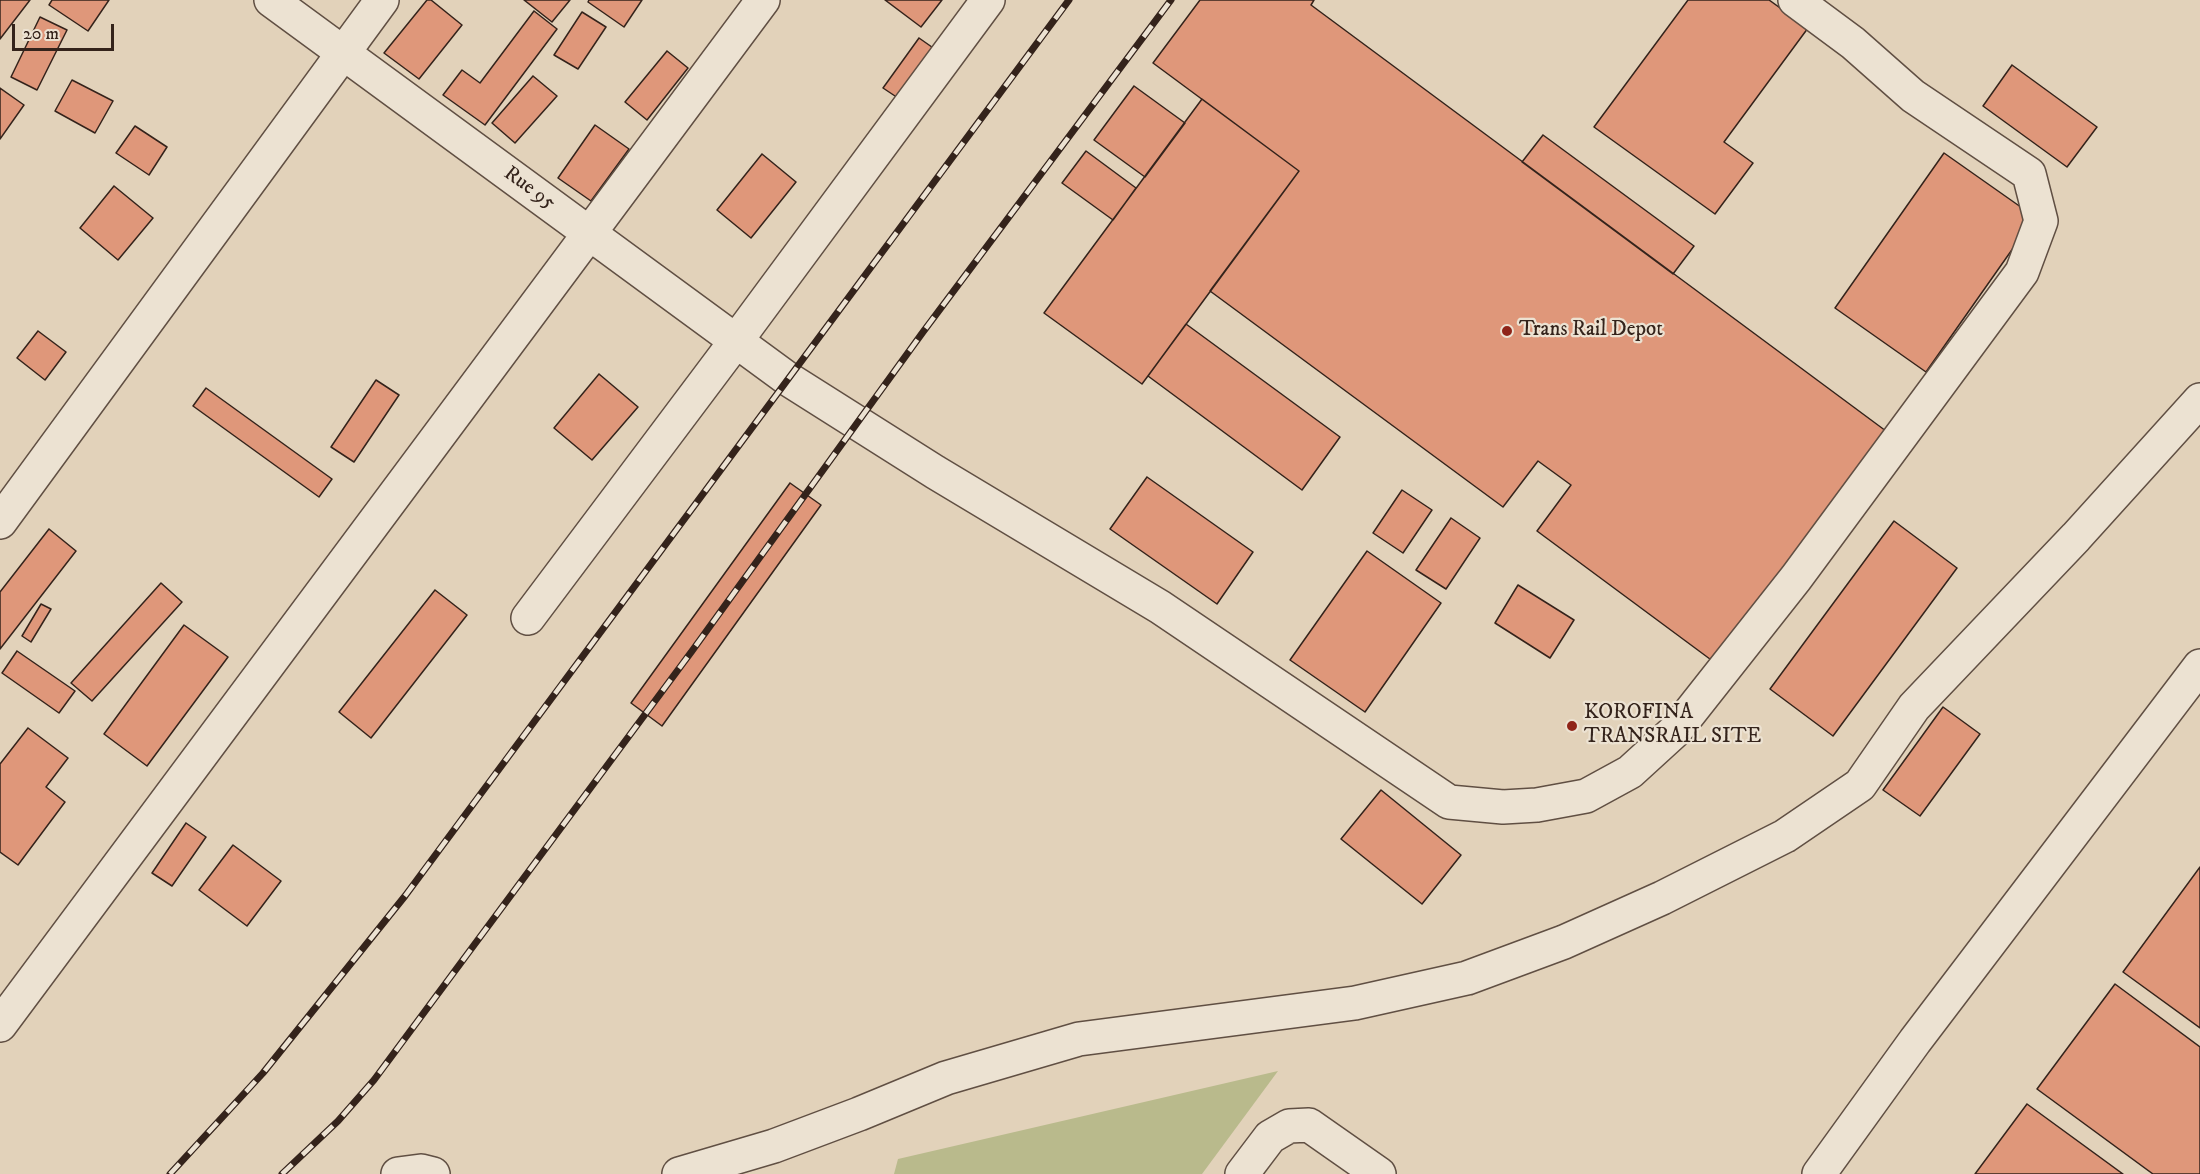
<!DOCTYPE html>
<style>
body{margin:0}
#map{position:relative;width:2200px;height:1174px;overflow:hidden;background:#e2d2ba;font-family:"IM FELL DW Pica",serif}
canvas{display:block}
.scale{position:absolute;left:12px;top:24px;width:102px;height:27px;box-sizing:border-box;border:3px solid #34231b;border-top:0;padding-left:8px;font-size:18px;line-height:21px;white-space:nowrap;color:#34231b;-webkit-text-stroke:4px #ece2d2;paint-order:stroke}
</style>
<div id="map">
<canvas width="2200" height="1174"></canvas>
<div class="scale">20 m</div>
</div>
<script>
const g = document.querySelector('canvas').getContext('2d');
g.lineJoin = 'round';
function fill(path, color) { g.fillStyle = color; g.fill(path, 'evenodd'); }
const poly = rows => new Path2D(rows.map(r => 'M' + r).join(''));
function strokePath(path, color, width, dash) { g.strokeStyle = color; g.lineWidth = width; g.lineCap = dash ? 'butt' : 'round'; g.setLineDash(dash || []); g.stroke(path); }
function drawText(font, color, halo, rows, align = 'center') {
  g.font = font + ' "IM FELL DW Pica",serif'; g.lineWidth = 4.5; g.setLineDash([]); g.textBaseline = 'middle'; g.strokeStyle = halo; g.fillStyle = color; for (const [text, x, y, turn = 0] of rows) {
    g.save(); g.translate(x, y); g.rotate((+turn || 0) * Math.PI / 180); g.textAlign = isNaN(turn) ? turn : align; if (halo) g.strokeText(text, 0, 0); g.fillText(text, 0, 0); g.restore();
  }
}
const green = poly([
 [1278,1071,1202,1174,894,1174,898,1159]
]);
const building = poly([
 [0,0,30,0,0,39,0,0],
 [52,0,109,0,88,31,49,5,52,0],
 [427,0,431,0,462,25,419,79,384,53,427,0],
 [524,0,570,0,552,22,524,0],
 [589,0,642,0,624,27,588,2,589,0],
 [885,0,942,0,921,27,885,0],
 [1200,0,1314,0,1311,5,1890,434,1718,665,1537,531,1571,485,1538,461,1503,507,1210,291,1299,171,1153,63,1200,0],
 [1688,0,1769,0,1808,28,1724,142,1753,163,1715,214,1594,127,1688,0],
 [534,11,557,29,485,125,443,95,462,70,480,83,534,11],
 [582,12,606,27,578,69,554,55,582,12],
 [40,17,67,30,37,90,11,77,40,17],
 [919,38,939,52,904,102,883,88,919,38],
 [667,51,688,68,647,120,625,102,667,51],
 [2012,65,2097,127,2067,167,1983,106,2012,65],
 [533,76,557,96,515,143,492,123,533,76],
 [72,80,113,101,95,133,55,111,72,80],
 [1134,86,1185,123,1145,177,1094,140,1134,86],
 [0,88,24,105,0,139,0,88],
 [1202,99,1299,171,1142,384,1044,313,1202,99],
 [595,125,629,149,591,201,558,178,595,125],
 [135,126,167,147,149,175,116,153,135,126],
 [1543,135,1694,246,1673,274,1522,162,1543,135],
 [1086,151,1136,188,1113,220,1062,183,1086,151],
 [1944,153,2035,217,1926,372,1835,308,1944,153],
 [762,154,796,182,751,238,717,210,762,154],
 [114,186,153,218,118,260,80,228,114,186],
 [1186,324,1340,437,1302,490,1148,376,1186,324],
 [38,331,66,352,45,380,17,358,38,331],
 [599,374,638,407,592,460,554,428,599,374],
 [376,380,399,395,354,462,331,447,376,380],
 [206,388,332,479,319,497,193,406,206,388],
 [1147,477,1253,552,1217,604,1110,529,1147,477],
 [790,483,821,505,662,726,631,703,790,483],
 [1402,490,1432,510,1403,553,1373,533,1402,490],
 [1451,518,1480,538,1446,589,1416,570,1451,518],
 [1894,521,1957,568,1833,736,1770,689,1894,521],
 [49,529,76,551,0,649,0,592,49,529],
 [1367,551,1441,603,1365,712,1290,660,1367,551],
 [161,583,182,602,92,701,71,683,161,583],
 [1518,585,1574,620,1550,658,1495,623,1518,585],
 [435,590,467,615,371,738,339,712,435,590],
 [41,604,51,609,31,642,22,636,41,604],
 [184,625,228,657,147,766,104,734,184,625],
 [17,651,75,691,59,713,2,673,17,651],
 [1943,707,1980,734,1920,816,1883,790,1943,707],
 [28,728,68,758,46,787,65,802,18,865,0,852,0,764,28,728],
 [1381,790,1461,855,1422,904,1341,839,1381,790],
 [186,823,206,837,172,886,152,873,186,823],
 [233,845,281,881,247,926,199,890,233,845],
 [2200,867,2200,1028,2123,972,2200,867],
 [2115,984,2200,1047,2200,1174,2153,1174,2037,1089,2115,984],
 [2027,1104,2123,1174,1975,1174,2027,1104]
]);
const minor = poly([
 [271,0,788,379,935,472,1160,607,1449,802,1503,807,1537,805,1586,796,1630,772,1676,730,1796,578,2022,272,2041,221,2029,174,1913,96,1853,43,1795,0],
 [0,522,382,0],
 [528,618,736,341,988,0],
 [0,1025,763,0],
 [398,1174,421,1171,433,1174],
 [679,1174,774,1146,859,1114,946,1078,1079,1039,1355,1003,1467,978,1564,942,1662,898,1785,836,1860,785,1914,707,2076,537,2200,400],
 [1242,1174,1270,1137,1289,1126,1309,1125,1379,1174],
 [1819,1174,1915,1041,2200,666]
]);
const rail = poly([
 [170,1174,263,1073,405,896,1069,0],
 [282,1174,338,1121,374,1080,692,651,923,332,1171,0]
]);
const markers = [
 [1507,331,6,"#8f2418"],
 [1572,726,6,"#8f2418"]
];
const streetNames = [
 ["Rue 95",529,189,36]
];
const poiNames = [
 ["Trans Rail Depot",1519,331],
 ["KOROFINA",1584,714],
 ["TRANSRAIL SITE",1584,738]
];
fill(green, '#b9ba8c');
fill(building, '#df977a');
strokePath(building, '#34231b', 1.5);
strokePath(minor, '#604f43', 36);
strokePath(minor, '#ece2d2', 33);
strokePath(rail, '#34231b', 7);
strokePath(rail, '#ece2d2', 4.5, [14]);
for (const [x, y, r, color] of markers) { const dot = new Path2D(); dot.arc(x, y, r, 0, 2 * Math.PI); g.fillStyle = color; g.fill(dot); strokePath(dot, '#ece2d2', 2); }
drawText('21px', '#34231b', '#ece2d2', streetNames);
drawText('21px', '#34231b', '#ece2d2', poiNames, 'left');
</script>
